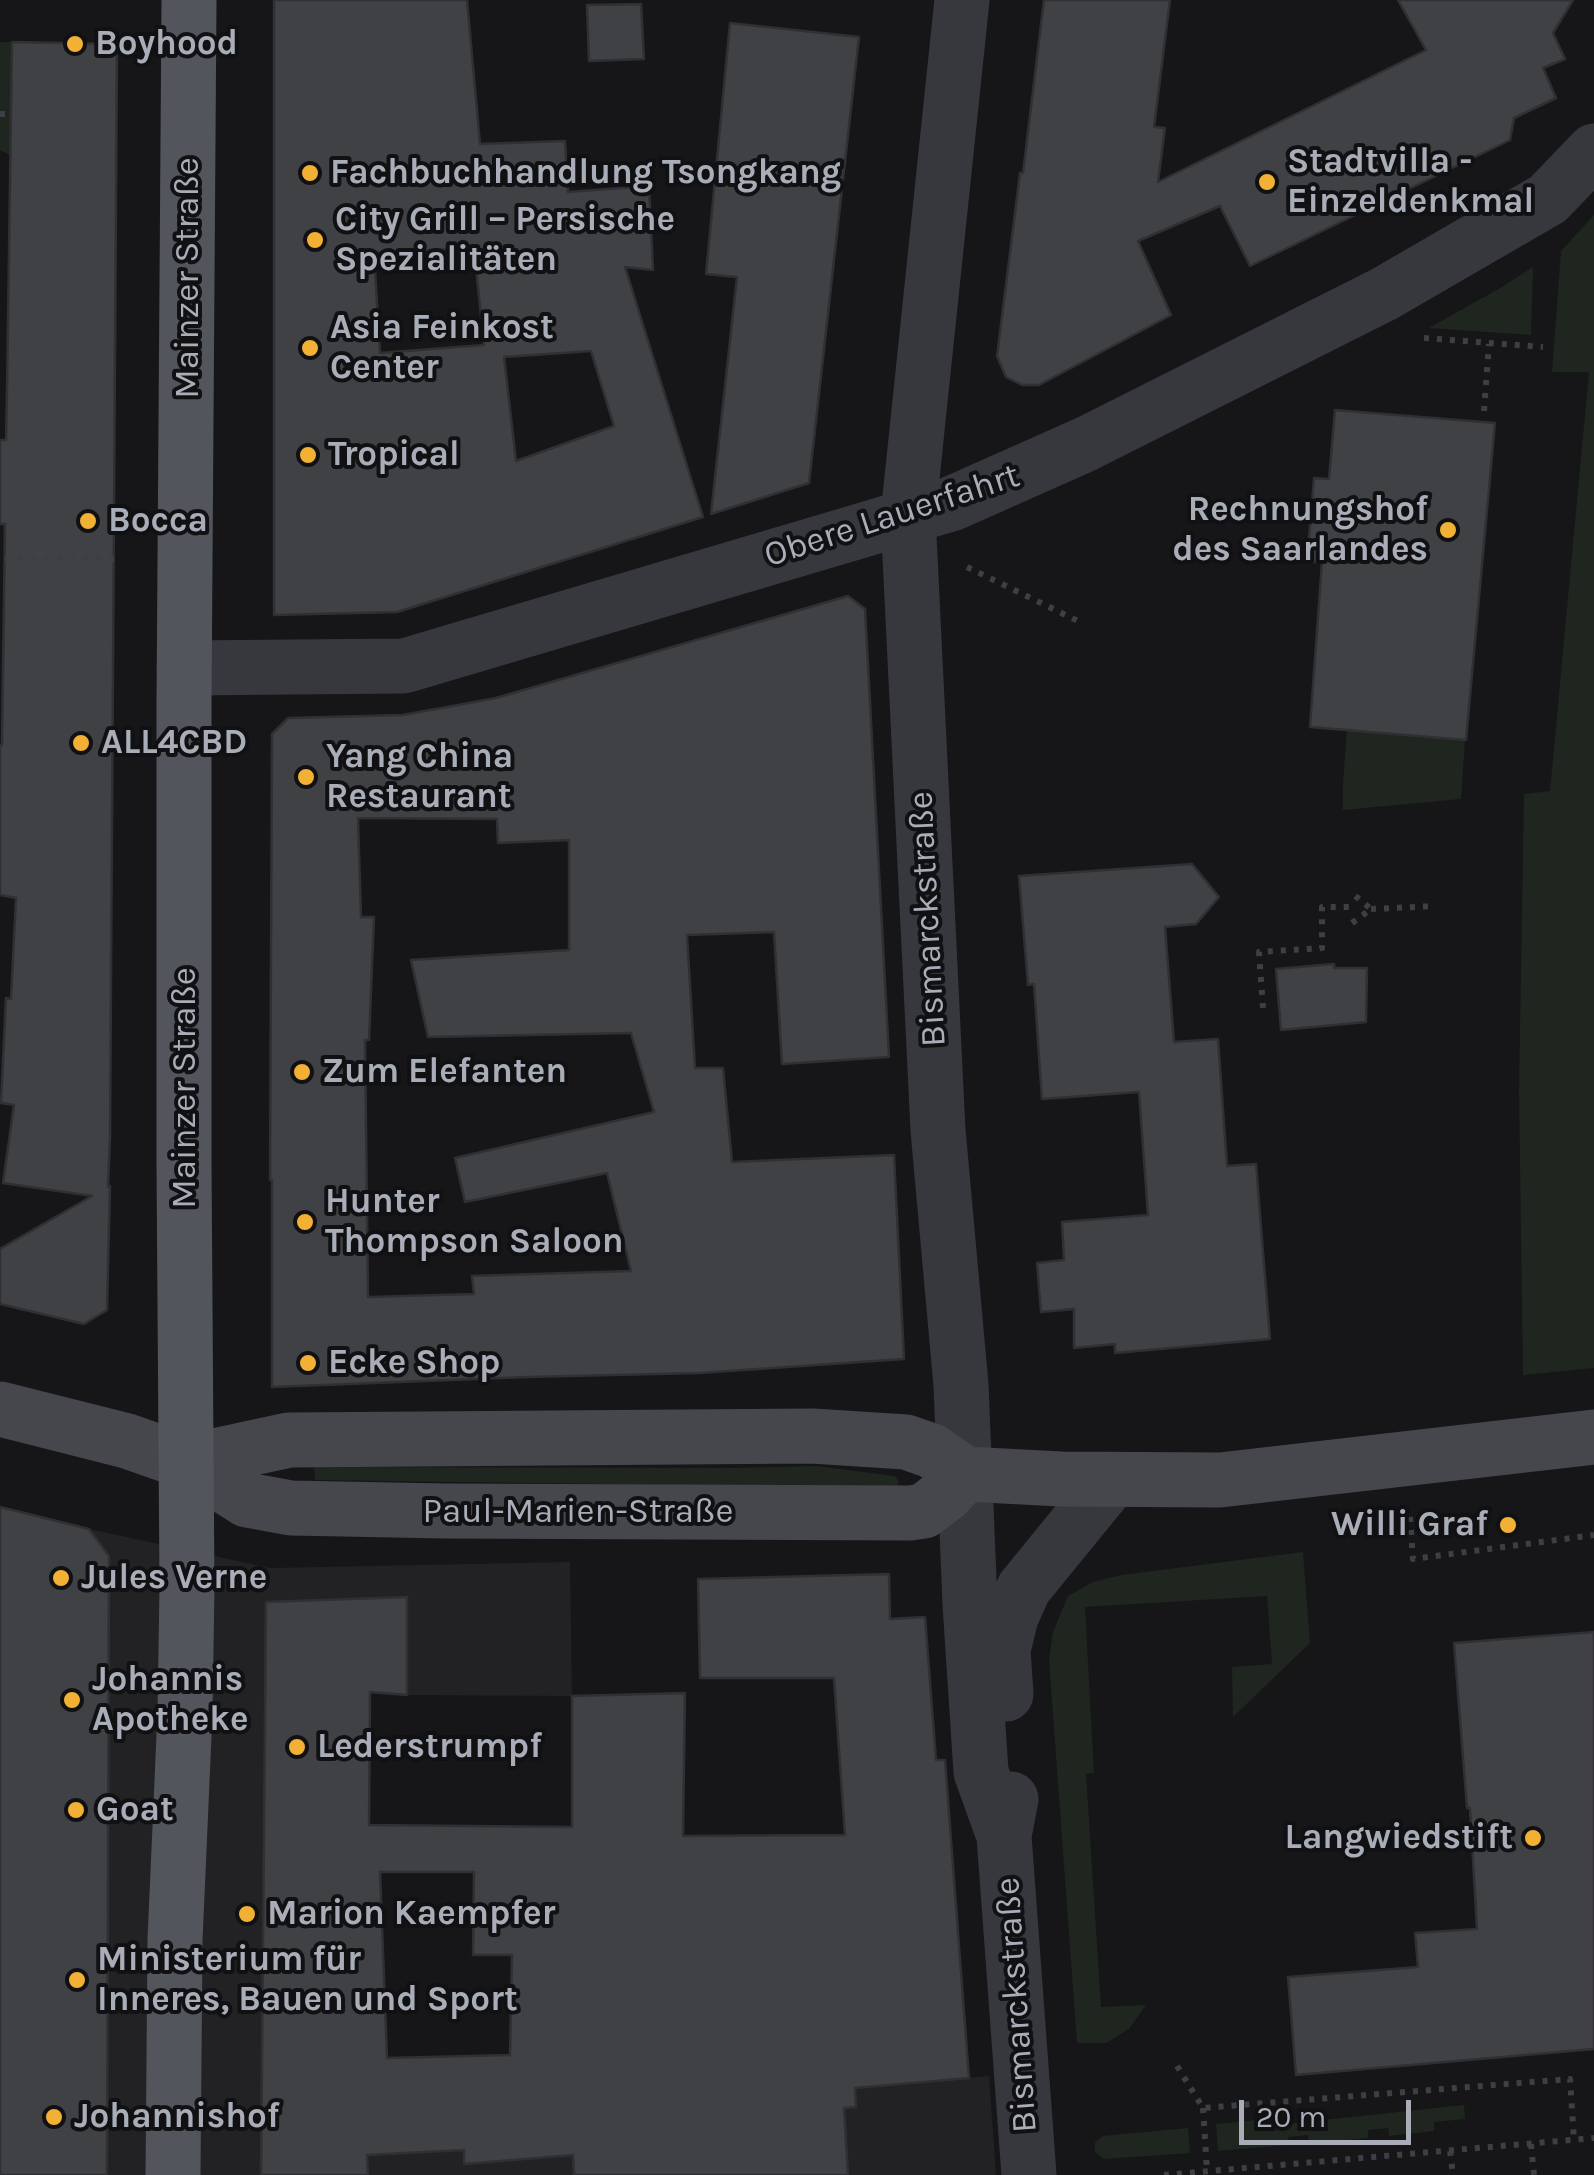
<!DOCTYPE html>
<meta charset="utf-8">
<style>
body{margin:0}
#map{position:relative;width:1594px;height:2175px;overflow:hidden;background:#161618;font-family:Karla,sans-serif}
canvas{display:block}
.scale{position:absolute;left:1239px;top:2100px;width:172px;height:45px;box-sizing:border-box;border:5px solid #a8adb8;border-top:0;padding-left:12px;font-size:30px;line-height:35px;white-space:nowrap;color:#a8adb8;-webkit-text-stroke:8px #111113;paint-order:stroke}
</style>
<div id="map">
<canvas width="1594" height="2175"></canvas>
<div class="scale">20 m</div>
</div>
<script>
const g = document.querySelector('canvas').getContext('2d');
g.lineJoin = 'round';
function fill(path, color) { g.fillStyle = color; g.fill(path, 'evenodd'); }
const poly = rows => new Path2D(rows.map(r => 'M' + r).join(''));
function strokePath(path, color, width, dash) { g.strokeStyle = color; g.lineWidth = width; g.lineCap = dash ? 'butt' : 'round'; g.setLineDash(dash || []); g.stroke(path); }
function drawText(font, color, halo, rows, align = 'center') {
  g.font = font + ' Karla,sans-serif'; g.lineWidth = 8; g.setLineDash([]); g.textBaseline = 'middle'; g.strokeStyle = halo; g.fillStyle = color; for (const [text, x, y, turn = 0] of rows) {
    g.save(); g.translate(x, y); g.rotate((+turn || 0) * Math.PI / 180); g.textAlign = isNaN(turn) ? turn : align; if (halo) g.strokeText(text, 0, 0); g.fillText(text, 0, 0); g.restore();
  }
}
const built = poly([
 [0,1507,89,1529,270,1568,570,1562,572,1696,407,1695,370,1692,368,1955,384,1955,385,1969,383,2015,373,2096,874,2086,989,2076,996,2175,0,2175]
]);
const green = poly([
 [0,42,12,42,10,155,0,150],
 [1594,215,1594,1368,1523,1375,1519,1089,1524,794,1550,791,1589,372,1552,372,1561,251],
 [1533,267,1531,335,1429,328,1502,287],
 [1347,730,1465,740,1461,799,1343,810,1343,783],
 [816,1466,895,1476,899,1482,896,1488,315,1480,314,1467,733,1468],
 [1303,1552,1310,1643,1233,1717,1232,1667,1272,1664,1267,1596,1085,1607,1094,1773,1086,1774,1101,2007,1146,2005,1129,2029,1106,2043,1077,2043,1049,1660,1053,1632,1068,1596,1093,1582,1121,1575],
 [1464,2105,1465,2119,1434,2122,1434,2131,1389,2136,1388,2128,1368,2130,1368,2138,1309,2144,1308,2135,1288,2137,1288,2145,1218,2151,1216,2124,1257,2120,1258,2127],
 [1188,2128,1190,2153,1104,2159,1095,2152,1095,2142,1103,2136]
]);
const building = poly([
 [274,0,467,0,480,144,565,141,568,192,649,186,653,270,625,267,703,517,397,612,274,615,274,0],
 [474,248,484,345,380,353,374,253,474,248],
 [591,351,614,426,516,461,504,357,591,351],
 [1044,0,1170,0,1154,127,1165,128,1158,182,1426,50,1398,0,1573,0,1553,33,1565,59,1543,68,1556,98,1514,118,1510,140,1250,266,1220,206,1138,241,1171,315,1039,385,1022,385,1006,377,997,356,1020,173,1023,173,1044,0],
 [641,4,644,59,589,61,587,5,641,4],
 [730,23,859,37,809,483,711,514,737,277,706,274,730,23],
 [12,42,117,44,110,1137,108,1187,110,1186,107,1310,84,1324,0,1304,0,1249,92,1196,3,1183,14,1105,1,1103,6,998,11,999,16,898,0,895,0,745,2,745,5,524,0,524,0,440,6,440,7,390,12,42],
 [1335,410,1495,423,1466,740,1310,727,1322,562,1307,562,1314,478,1329,479,1335,410],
 [848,596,865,609,889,1057,782,1064,774,932,687,935,695,1068,723,1068,732,1162,894,1155,904,1359,699,1373,527,1377,272,1387,272,1180,270,1180,272,734,288,718,403,715,496,698,848,596],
 [358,818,497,819,498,843,569,840,569,950,411,960,428,1037,631,1033,654,1112,455,1158,465,1202,607,1173,631,1271,472,1276,474,1294,368,1297,365,1040,369,1040,374,917,361,917,358,818],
 [1192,864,1219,897,1196,924,1165,927,1174,1042,1218,1039,1227,1166,1256,1164,1270,1339,1115,1353,1115,1344,1074,1348,1074,1309,1041,1312,1037,1263,1064,1260,1062,1222,1148,1215,1139,1092,1042,1099,1034,984,1028,985,1019,876,1192,864],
 [1334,964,1334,968,1367,968,1366,1022,1281,1030,1276,969,1334,964],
 [0,1507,89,1529,109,1556,107,2175,0,2175,0,1507],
 [889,1574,890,1619,925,1617,936,1760,945,1760,969,2078,855,2088,856,2107,844,2108,848,2175,574,2175,573,2155,464,2164,464,2150,367,2155,368,2175,261,2175,266,1602,407,1597,407,1695,370,1692,369,1825,572,1827,572,1696,685,1693,683,1836,845,1835,834,1678,700,1678,698,1579,889,1574],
 [380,1872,474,1872,473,1955,512,1955,510,2055,387,2058,380,1872],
 [1594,1632,1594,2049,1296,2075,1288,1977,1418,1967,1415,1933,1477,1929,1470,1808,1467,1808,1454,1643,1594,1632]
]);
const path = poly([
 [0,114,11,114],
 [1424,338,1543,347],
 [1484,411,1489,344],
 [5,559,114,559],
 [967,567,1078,621],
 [1371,909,1436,906],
 [1352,923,1371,909,1353,894],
 [1263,1008,1259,952,1322,948,1322,907,1352,907],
 [1410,1517,1413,1559,1594,1535],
 [1177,2066,1203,2108,1570,2079,1574,2140],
 [1203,2108,1207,2171],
 [1531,2144,1534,2175],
 [1450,2151,1453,2175],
 [1164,2175,1594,2138]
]);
const minor = poly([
 [962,0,908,516,938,1130,961,1385,970,1604,981,1772,1004,1836],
 [184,668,404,666,951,504,1086,444,1384,294,1548,199,1594,151],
 [1006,1694,1003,1650,1011,1617,1024,1588,1112,1480],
 [1011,1799,1004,1836,1029,2175]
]);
const secondary = poly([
 [0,1409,127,1441,187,1462,247,1500,291,1508,445,1511,910,1513,924,1511,945,1495,965,1474],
 [187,1462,289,1440,812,1436,906,1442,932,1451,965,1474,1061,1479,1220,1480,1594,1437]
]);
const primary = poly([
 [173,2175,175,1940,185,1713,187,1587,184,1163,184,703,189,0]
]);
const markers = [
 [75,44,10,"#f2b134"],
 [310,173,10,"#f2b134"],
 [1267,182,10,"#f2b134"],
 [315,240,10,"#f2b134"],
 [310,348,10,"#f2b134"],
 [308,455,10,"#f2b134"],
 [88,521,10,"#f2b134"],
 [1448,530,10,"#f2b134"],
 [81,743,10,"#f2b134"],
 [306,777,10,"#f2b134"],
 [302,1072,10,"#f2b134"],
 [305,1222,10,"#f2b134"],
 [308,1363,10,"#f2b134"],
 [1508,1525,10,"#f2b134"],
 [61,1578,10,"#f2b134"],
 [72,1700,10,"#f2b134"],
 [297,1747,10,"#f2b134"],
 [76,1810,10,"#f2b134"],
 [1533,1838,10,"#f2b134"],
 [247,1914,10,"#f2b134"],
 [77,1980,10,"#f2b134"],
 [54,2117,10,"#f2b134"]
];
const poiNames = [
 ["Boyhood",95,44],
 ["Stadtvilla -",1287,162],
 ["Einzeldenkmal",1287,202],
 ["Fachbuchhandlung Tsongkang",330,173],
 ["City Grill – Persische",335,220],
 ["Spezialitäten",335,260],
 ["Asia Feinkost",330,328],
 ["Center",330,368],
 ["Tropical",328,455],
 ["Rechnungshof",1428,510,"right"],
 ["des Saarlandes",1428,550,"right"],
 ["Bocca",108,521],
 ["ALL4CBD",101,743],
 ["Yang China",326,757],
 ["Restaurant",326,797],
 ["Zum Elefanten",322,1072],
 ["Hunter",325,1202],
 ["Thompson Saloon",325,1242],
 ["Ecke Shop",328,1363],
 ["Willi Graf",1488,1525,"right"],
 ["Jules Verne",81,1578],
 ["Johannis",92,1680],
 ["Apotheke",92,1720],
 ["Lederstrumpf",317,1747],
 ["Goat",96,1810],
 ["Langwiedstift",1513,1838,"right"],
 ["Marion Kaempfer",267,1914],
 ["Ministerium für",97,1960],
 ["Inneres, Bauen und Sport",97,2000],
 ["Johannishof",74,2117]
];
const streetNames = [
 ["Mainzer Straße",188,278,-90],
 ["Obere Lauerfahrt",892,516,-18],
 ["Bismarckstraße",928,919,-93],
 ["Mainzer Straße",185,1088,-90],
 ["Paul-Marien-Straße",578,1512],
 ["Bismarckstraße",1017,2005,-94]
];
fill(built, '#222225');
fill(green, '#1e261f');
fill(building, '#404145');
strokePath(building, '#303034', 2.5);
strokePath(path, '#3d3f44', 6, [5, 8]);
strokePath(minor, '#37383d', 55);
strokePath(secondary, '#45474d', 55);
strokePath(primary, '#53555c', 55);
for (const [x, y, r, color] of markers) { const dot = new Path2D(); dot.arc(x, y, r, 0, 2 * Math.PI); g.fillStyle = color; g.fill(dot); strokePath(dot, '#111113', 4); }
drawText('bold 35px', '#a8adb8', '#111113', poiNames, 'left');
drawText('35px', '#a8adb8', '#111113', streetNames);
</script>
